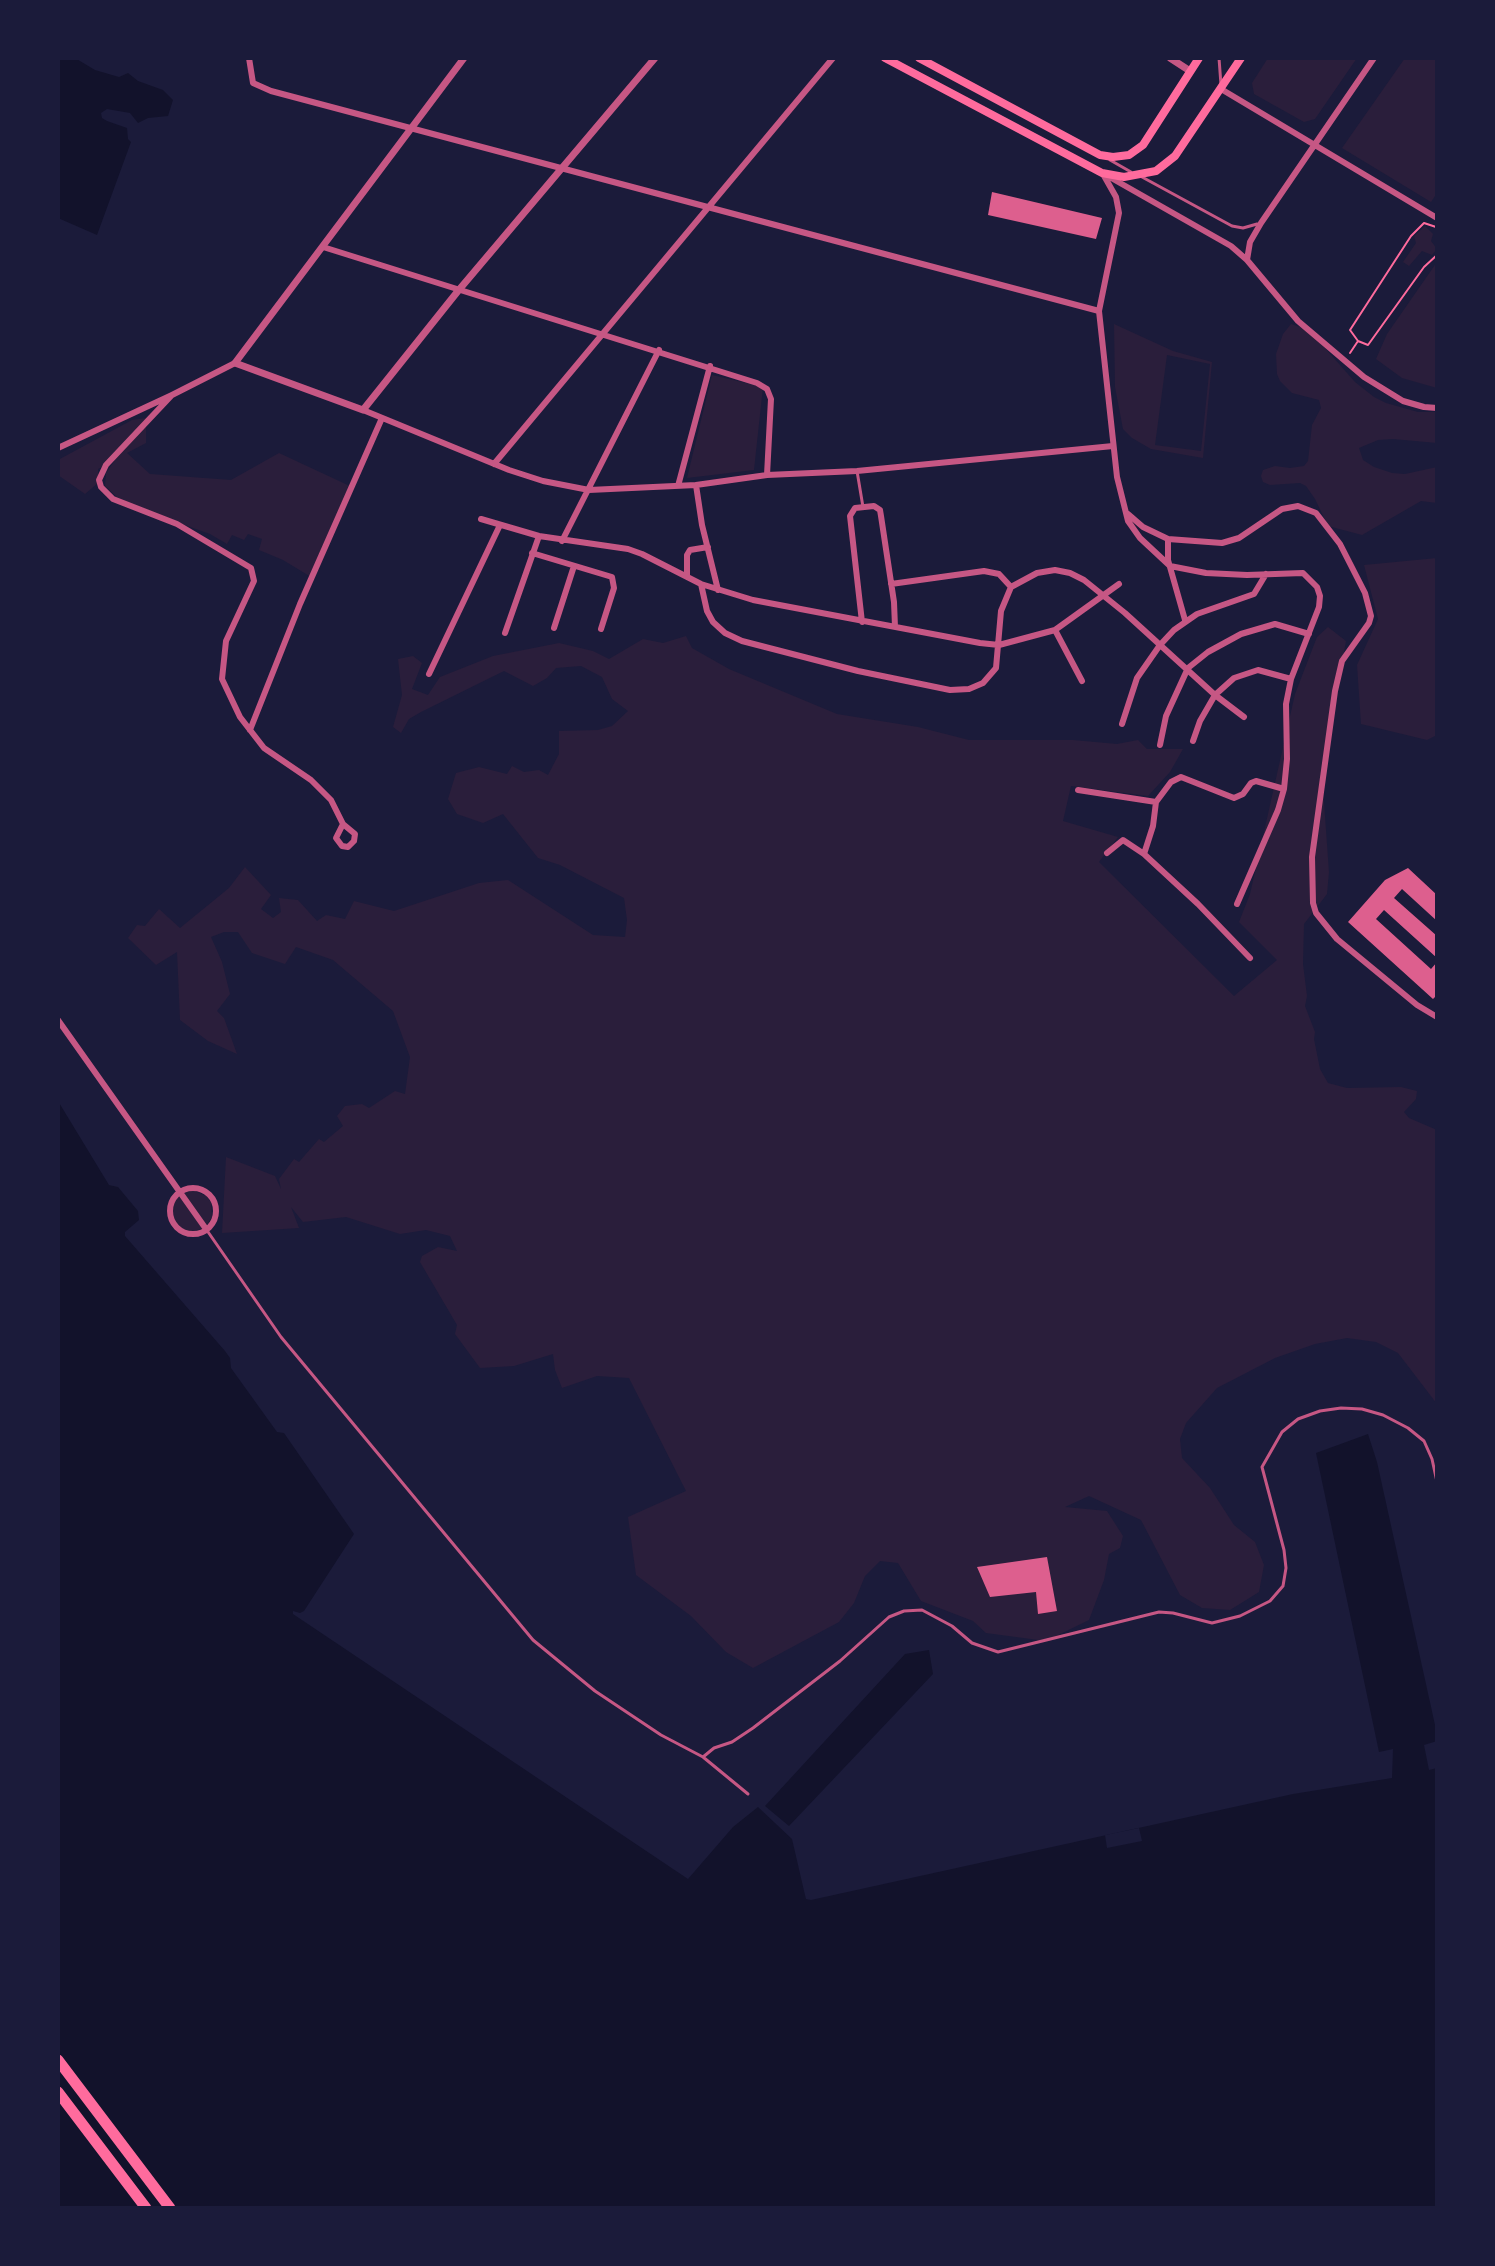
<!DOCTYPE html>
<style>
body{margin:0}
#map{position:relative;width:1495px;height:2266px;overflow:hidden;background:#1b1b3a;font-family:"Nunito Sans",sans-serif}
canvas{display:block}
.frame{position:absolute;inset:0;border:60px solid #1b1b3a;pointer-events:none}
</style>
<div id="map">
<canvas width="1495" height="2266"></canvas>
<div class="frame"></div>
</div>
<script>
const g = document.querySelector('canvas').getContext('2d');
g.lineJoin = 'round';
function fill(path, color) { g.fillStyle = color; g.fill(path, 'evenodd'); }
const poly = rows => new Path2D(rows.map(r => 'M' + r).join(''));
function strokePath(path, color, width, dash) { g.strokeStyle = color; g.lineWidth = width; g.lineCap = dash ? 'butt' : 'round'; g.setLineDash(dash || []); g.stroke(path); }
const green = poly([
 [1268,58,1357,58,1315,119,1304,122,1254,94,1252,83],
 [1405,58,1437,58,1437,193,1431,202,1342,148],
 [1425,226,1433,234,1431,241,1437,249,1432,255,1422,251,1409,266,1403,262,1416,243,1414,236],
 [1437,262,1437,388,1402,378,1376,359,1387,334],
 [1114,324,1173,351,1212,362,1203,458,1151,449,1132,438,1123,429,1115,387],
 [1167,355,1210,364,1201,451,1155,445],
 [1291,324,1309,330,1355,382,1374,397,1386,403,1418,412,1437,412,1437,443,1393,439,1378,440,1359,448,1363,460,1374,467,1392,473,1405,474,1437,467,1437,503,1421,501,1362,535,1328,526,1315,499,1306,486,1300,483,1270,485,1263,482,1261,476,1263,470,1275,466,1290,468,1304,466,1308,461,1312,425,1321,408,1319,400,1292,393,1280,381,1277,374,1276,354,1283,334],
 [712,375,763,387,754,470,687,478],
 [146,418,146,443,127,453,150,474,231,480,279,453,352,487,311,577,283,560,259,550,262,539,248,534,244,540,232,535,227,544,210,534,148,512,117,497,105,486,106,473,115,460,98,469,98,483,85,494,58,475,58,460,132,420],
 [1437,558,1437,735,1427,740,1361,724,1357,665,1378,619,1364,565],
 [1328,627,1346,641,1322,774,1329,872,1327,894,1304,924,1303,964,1307,996,1305,1006,1315,1032,1314,1039,1320,1069,1328,1083,1347,1088,1401,1087,1417,1091,1416,1099,1404,1112,1409,1118,1437,1130,1437,1404,1398,1353,1376,1342,1347,1338,1315,1344,1275,1358,1217,1388,1186,1423,1180,1439,1182,1458,1210,1488,1234,1525,1255,1542,1264,1565,1259,1592,1230,1610,1202,1608,1180,1595,1141,1520,1089,1496,1065,1507,1107,1511,1123,1536,1120,1548,1109,1554,1104,1580,1089,1620,1046,1641,986,1633,973,1621,921,1601,898,1563,880,1561,865,1576,854,1603,839,1622,753,1668,726,1652,691,1616,636,1575,628,1517,686,1491,629,1378,597,1376,562,1388,555,1370,553,1354,514,1366,480,1368,455,1334,457,1325,420,1262,422,1256,438,1247,457,1251,450,1236,426,1230,400,1234,346,1217,303,1222,291,1207,299,1228,222,1233,226,1157,275,1176,281,1189,279,1179,294,1159,299,1162,319,1139,324,1142,343,1126,337,1116,345,1106,362,1104,369,1108,395,1091,405,1094,410,1057,393,1011,333,960,296,947,285,964,252,953,238,932,224,932,211,937,222,962,230,994,217,1011,224,1018,237,1054,208,1041,180,1020,177,952,156,965,128,938,137,925,145,926,159,909,180,928,229,888,245,867,271,895,261,909,273,918,281,912,279,898,298,900,317,921,326,915,345,919,354,901,394,911,479,883,508,880,593,935,625,937,627,920,624,898,560,865,538,858,503,814,483,823,457,814,448,799,456,773,479,767,507,774,512,766,524,772,539,770,548,775,559,754,559,731,598,730,612,726,628,711,612,699,602,677,581,666,556,668,547,678,533,686,504,671,421,712,409,719,401,733,393,727,402,695,398,659,413,656,422,663,412,689,428,695,440,677,493,656,559,643,593,651,609,659,643,639,663,643,686,636,692,648,729,669,837,714,918,727,969,740,1073,740,1117,744,1138,740,1147,749,1183,749,1170,772,1148,796,1071,786,1063,821,1118,837,1099,862,1234,996,1277,960,1239,922,1250,894,1295,694,1317,637],
 [193,1190,206,1196,211,1202,212,1217,206,1226,182,1194],
 [179,1196,203,1229,192,1231,184,1230,173,1219,172,1206]
]);
const water = poly([
 [58,58,75,58,95,70,119,77,128,73,138,81,163,90,173,100,168,116,148,118,138,123,130,113,107,109,101,113,102,118,107,121,127,128,128,139,131,142,97,235,58,218],
 [58,1101,109,1185,118,1187,138,1211,139,1220,125,1232,125,1236,225,1351,230,1358,231,1368,277,1432,284,1433,354,1534,304,1611,300,1613,293,1611,293,1614,688,1879,733,1827,758,1807,792,1839,805,1895,806,1899,811,1900,1293,1794,1392,1778,1393,1749,1379,1752,1316,1453,1368,1434,1377,1462,1437,1734,1437,1741,1424,1745,1429,1770,1437,1768,1437,2208,58,2208],
 [929,1650,933,1674,789,1826,765,1806,905,1654]
]);
const pier = poly([
 [1139,1828,1142,1841,1107,1848,1105,1835]
]);
const building = poly([
 [992,192,1102,218,1096,239,988,215],
 [1408,868,1437,895,1437,921,1402,889,1394,898,1437,936,1437,958,1384,910,1376,919,1431,969,1437,962,1437,995,1433,999,1348,922,1385,880],
 [1047,1557,1057,1611,1038,1614,1036,1592,990,1597,977,1567]
]);
const path = poly([
 [1358,341,1350,330,1411,236,1424,223,1436,227],
 [1350,353,1358,341,1368,345,1424,267,1437,255]
]);
const service = poly([
 [1219,58,1221,85],
 [1110,160,1131,172],
 [1142,177,1232,226,1243,228,1257,224],
 [857,471,863,507],
 [206,1229,281,1337,533,1640,595,1691,661,1735,703,1757,714,1748,732,1742,753,1728,840,1661,889,1617,904,1611,922,1610,952,1626,972,1643,998,1652,1159,1612,1173,1613,1212,1623,1240,1616,1270,1601,1283,1586,1286,1568,1284,1550,1262,1467,1282,1432,1298,1419,1320,1411,1341,1408,1362,1409,1383,1415,1408,1428,1424,1441,1432,1459,1437,1482],
 [703,1757,748,1794]
]);
const minor = poly([
 [249,58,253,83,271,91,1099,311],
 [1221,89,1437,218],
 [1103,174,1116,197,1119,213,1099,311,1117,477,1128,521,1140,538,1170,566,1206,573,1247,575,1303,573,1317,587,1320,596,1319,607,1291,679,1286,704,1287,759,1284,789,1278,810,1237,904],
 [1106,175,1231,246,1247,260,1298,321,1364,377,1403,401,1424,407,1437,408],
 [323,247,757,383,767,389,771,399,767,475],
 [1247,260,1250,242,1261,223,1374,58],
 [172,395,106,465,99,480,101,487,113,499,177,524,251,568,254,581,226,641,222,679,240,717,264,748,311,780,331,800,343,824,336,838,342,846,348,847,354,841,355,834,343,824],
 [363,410,509,470,543,481,589,490,696,485,767,475,857,471,1113,446],
 [58,448,172,395,235,363],
 [494,464,833,58],
 [696,485,702,525,718,590],
 [678,486,710,366],
 [1128,514,1143,527,1168,539,1222,543,1239,538,1282,509,1298,506,1316,513,1340,544,1365,593,1371,616,1369,623,1342,661,1335,691,1312,857,1313,903,1316,913,1337,939,1417,1005,1437,1017],
 [481,519,539,536,628,549,642,554,701,584,753,600,980,643,999,645,1055,630,1119,584],
 [1168,539,1168,560,1185,620],
 [562,541,659,350],
 [532,553,612,577,614,588,601,629],
 [687,576,687,555,690,550,708,547],
 [701,584,707,611,713,622,725,633,742,641,858,671,950,690,969,689,983,683,996,668,1001,611,1011,587,1037,573,1055,570,1070,573,1084,580,1125,613,1215,695,1244,717],
 [891,584,984,571,999,574,1011,587],
 [862,622,850,516,855,508,874,506,880,510,881,516,894,602,895,627],
 [554,628,574,566],
 [1055,630,1082,681],
 [505,633,539,536],
 [429,674,500,525],
 [1122,724,1137,678,1160,645,1174,630,1197,614,1254,594,1266,574],
 [250,730,300,604,382,418],
 [1193,741,1200,721,1215,695,1234,678,1258,670,1291,679],
 [1160,745,1166,716,1188,668,1208,652,1241,634,1275,624,1309,634],
 [1078,790,1156,802,1171,782,1181,777,1234,798,1243,794,1251,783,1256,781,1284,789],
 [1156,802,1153,826,1144,854,1198,904,1250,958],
 [1107,853,1123,840,1144,854],
 [58,1020,206,1229],
 '170 1211a23 23 0 1 1 46 0a23 23 0 1 1-46 0Z'
]);
const tertiary = poly([
 [464,58,235,363,363,410,458,291,655,58],
 [1170,58,1190,71]
]);
const secondary = poly([
 [885,58,1102,173,1124,177,1156,171,1175,156,1241,58],
 [919,58,1100,155,1113,157,1129,155,1143,145,1199,58]
]);
const motorway = poly([
 [58,2060,170,2208],
 [58,2092,146,2208]
]);
fill(green, '#2a1e3b');
fill(water, '#12122b');
fill(pier, '#1b1b3a');
fill(building, '#dd5f8e');
strokePath(path, '#ff6b9d', 2);
strokePath(service, '#c65784', 3);
strokePath(minor, '#c65784', 6);
strokePath(tertiary, '#c65784', 7);
strokePath(secondary, '#ff6b9d', 8);
strokePath(motorway, '#ff6b9d', 11);
</script>
